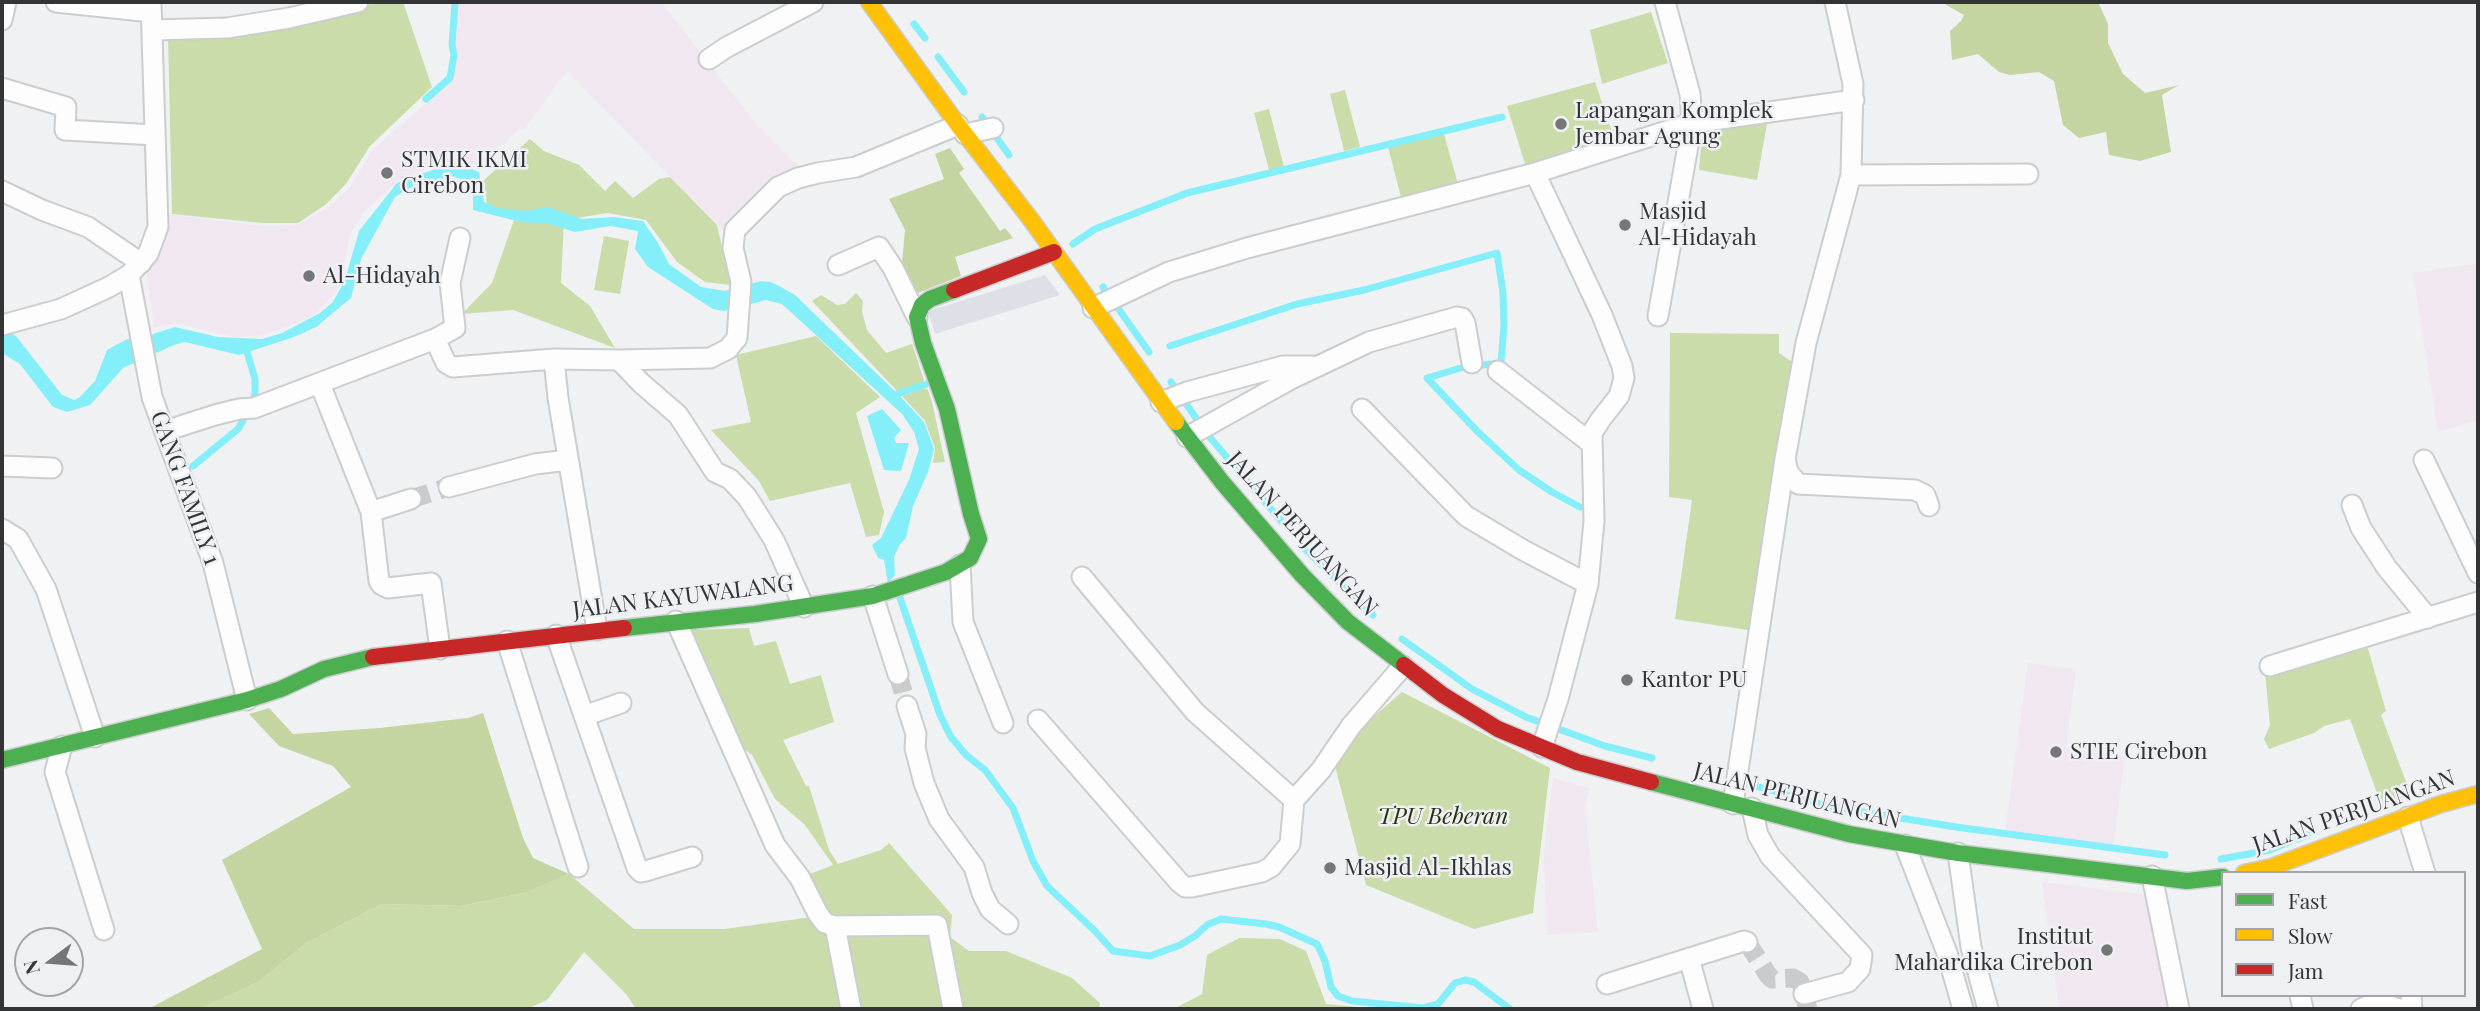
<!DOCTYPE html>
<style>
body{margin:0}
#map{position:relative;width:2480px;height:1011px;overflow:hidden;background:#eff1f3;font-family:"Playfair Display",serif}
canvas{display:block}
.frame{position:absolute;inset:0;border:4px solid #333435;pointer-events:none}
.legend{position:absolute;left:2221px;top:871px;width:245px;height:126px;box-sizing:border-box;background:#eef0f4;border:2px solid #a3a5a8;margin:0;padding:9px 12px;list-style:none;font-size:21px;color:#333435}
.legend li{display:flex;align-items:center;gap:14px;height:35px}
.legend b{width:35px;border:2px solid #a3a5a8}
.north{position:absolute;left:14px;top:927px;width:70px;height:70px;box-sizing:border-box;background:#eef0f4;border:2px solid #a3a5a8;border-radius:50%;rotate:254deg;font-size:19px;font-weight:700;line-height:28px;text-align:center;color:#333435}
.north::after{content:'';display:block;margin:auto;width:24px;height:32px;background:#757678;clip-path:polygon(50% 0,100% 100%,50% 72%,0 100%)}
</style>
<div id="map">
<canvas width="2480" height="1011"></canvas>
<div class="frame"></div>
<ul class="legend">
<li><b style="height:9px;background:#4caf50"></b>Fast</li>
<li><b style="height:9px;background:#ffc107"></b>Slow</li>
<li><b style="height:9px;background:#c62828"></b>Jam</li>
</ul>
<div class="north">N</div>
</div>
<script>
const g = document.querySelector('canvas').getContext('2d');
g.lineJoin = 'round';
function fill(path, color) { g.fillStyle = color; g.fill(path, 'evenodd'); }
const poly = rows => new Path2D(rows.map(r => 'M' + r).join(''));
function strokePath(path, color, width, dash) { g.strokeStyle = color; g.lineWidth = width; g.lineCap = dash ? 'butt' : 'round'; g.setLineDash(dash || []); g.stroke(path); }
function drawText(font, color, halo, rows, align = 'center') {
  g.font = font + ' "Playfair Display",serif'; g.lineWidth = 5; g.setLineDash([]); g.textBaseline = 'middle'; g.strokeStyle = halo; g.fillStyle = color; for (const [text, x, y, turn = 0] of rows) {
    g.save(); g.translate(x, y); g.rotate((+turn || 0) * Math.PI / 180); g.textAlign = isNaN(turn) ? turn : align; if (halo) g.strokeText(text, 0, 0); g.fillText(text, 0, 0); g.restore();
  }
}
const built = poly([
 [1045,275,1060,295,935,334,928,311]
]);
const education = poly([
 [455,2,661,2,753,120,800,168,728,235,566,71,525,129,519,129,481,163,430,168,401,178,364,212,350,234,340,286,318,312,300,322,259,336,233,337,178,324,154,327,147,275,165,236,167,214,264,226,297,225,326,209,350,187,373,149,445,87,456,59,452,47],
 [2478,263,2478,420,2438,432,2413,273],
 [2028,663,2076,669,2066,748,2125,756,2113,848,2005,833],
 [1553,778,1589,788,1585,807,1598,932,1546,935,1544,850],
 [2042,882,2150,895,2174,1009,2059,1009]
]);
const green = poly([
 [380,2,403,2,432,87,370,146,346,184,325,205,298,223,262,223,172,214,168,34,289,24],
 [1651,12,1668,63,1602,84,1590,30],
 [1595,82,1615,141,1526,167,1507,106],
 [1345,90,1360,147,1344,151,1330,94],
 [1269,109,1284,167,1269,170,1254,113],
 [1767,124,1757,180,1699,170,1702,135,1710,129],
 [1444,134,1458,184,1401,197,1387,143],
 [530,139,544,151,579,165,605,191,615,181,633,198,659,179,670,177,717,225,731,285,705,282,677,262,646,220,608,213,564,220,561,283,590,306,615,348,513,310,462,314,492,283,515,217,488,211,484,180],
 [604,236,629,241,620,294,594,290],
 [856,293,863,301,862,311,867,330,886,353,912,344,924,380,922,383,898,392,812,301,821,295,837,305,845,304],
 [1670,333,1779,334,1779,353,1794,363,1754,631,1675,619,1692,500,1669,497],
 [816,336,880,397,856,413,884,512,879,535,866,537,850,483,770,501,759,481,711,430,751,422,736,355],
 [924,388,928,390,932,402,945,462,933,463,935,448,925,421,902,396],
 [749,628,754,646,776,641,790,684,821,675,834,722,783,740,806,786,809,786,829,850,838,864,881,850,889,843,952,915,950,937,969,951,1006,951,1072,978,1100,1003,1099,1009,636,1009,627,995,584,952,547,1000,527,1009,200,1009,260,981,306,943,382,904,461,906,528,892,569,874,634,929,724,929,812,917,827,911,810,874,833,865,805,825,775,799,752,755,738,744,691,630],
 [2366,642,2386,711,2381,715,2411,795,2381,804,2350,719,2324,726,2314,733,2269,749,2264,739,2270,725,2265,672],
 [1402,692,1550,768,1533,913,1474,929,1366,885,1335,766,1364,725],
 [1239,938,1280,939,1306,951,1326,1004,1381,1009,1174,1009,1202,994,1207,955]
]);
const forest = poly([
 [1941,2,2098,2,2108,24,2108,43,2123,74,2145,93,2179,85,2162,95,2171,152,2140,161,2109,155,2106,132,2079,138,2063,125,2054,81,2039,72,2010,75,1999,72,1978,54,1952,60,1950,31,1961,21,1964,15],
 [950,148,964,169,959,173,1000,231,1005,228,1013,238,955,257,961,276,910,296,901,274,905,230,889,199,944,179,935,154],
 [269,708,293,734,379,728,468,718,483,713,523,838,533,858,569,874,528,892,461,906,382,904,306,943,260,981,200,1009,148,1009,262,949,222,860,351,787,333,766,279,746,249,714]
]);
const water = poly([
 [467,167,479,172,484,202,498,208,523,211,548,207,582,219,614,217,643,221,658,243,669,264,701,287,725,291,761,281,771,282,781,287,795,295,901,397,924,422,934,449,928,472,913,506,906,538,900,544,894,557,895,575,888,583,884,560,878,558,872,545,881,538,909,480,919,449,914,432,902,414,782,304,766,300,725,311,713,309,648,267,635,249,638,231,610,226,575,232,549,224,521,222,473,210,473,183,452,176,411,187,395,197,361,259,351,298,316,327,294,337,239,355,185,342,174,345,123,368,90,405,67,412,53,407,20,364,2,353,2,333,8,331,16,336,62,395,74,400,80,397,95,381,107,350,127,339,147,339,153,334,175,327,218,337,262,339,282,333,320,313,333,302,345,280,359,231,397,183,435,169],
 [882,409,901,430,894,438,896,443,909,443,901,471,884,470,867,416]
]);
const stream = poly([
 [914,24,925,38],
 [938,57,964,92],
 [426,99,450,78,454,55,452,44,455,2],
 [982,117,1009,155],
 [1073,244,1095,229,1187,193,1502,117],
 [1103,287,1149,352],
 [245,345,255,379,255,395,251,404],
 [1170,346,1297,304,1364,290,1497,253,1503,293,1504,325,1501,363,1464,367,1427,378,1477,431,1519,470,1552,492,1580,507],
 [1171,382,1207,434,1282,522],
 [891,396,927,384],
 [193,466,238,429,248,412],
 [1302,546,1373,615],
 [898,592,940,715,951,737,966,755,985,770,1013,808,1033,861,1047,886,1095,931,1113,951,1150,956,1180,945,1195,936,1207,925,1221,919,1266,924,1279,927,1317,944,1325,961,1331,987,1338,996,1352,1001,1423,1008,1438,1004,1455,983,1465,980,1474,982,1510,1009],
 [1402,639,1472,689,1526,717,1605,746,1652,758],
 [1752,785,1831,807,1956,827,2165,855],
 [2298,839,2307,835],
 [2221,859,2270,850,2289,842]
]);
const streetTunnel = poly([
 [411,499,449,487],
 [898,674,907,706],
 [1747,942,1768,975,1772,979,1793,978,1800,982,1808,1009]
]);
const street = poly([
 [56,2,151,12],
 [1835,2,1853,84,1851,175,1806,343,1785,459,1788,472,1798,484,1915,490,1925,495,1929,506],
 [2,20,6,2],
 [152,30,227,28,289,18,358,2],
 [709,59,727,47,813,2],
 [2,88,66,107,65,130,155,135],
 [965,134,993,128],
 [1535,173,1692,123,1690,94,1665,2],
 [1851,175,2028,174],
 [2,191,42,210,88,227,141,263],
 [838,265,879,247,893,268,917,317],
 [129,275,152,397,213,563,247,700],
 [1093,308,1169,272,1247,248,1535,173,1602,315,1622,366,1624,378,1619,396,1601,419,1592,433,1594,521,1588,584,1558,699,1542,747],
 [1658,316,1692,123,1854,100],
 [2,325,61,309,109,287,129,275,148,254,158,227,151,2],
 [435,339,455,328,450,283,460,238],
 [554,359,558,398,597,630],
 [619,360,641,383,678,415,715,472,730,479,747,497,774,540,804,607],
 [1498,371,1592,444],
 [320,384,371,512,379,581,382,585,388,588,431,583,440,649],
 [1161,402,1187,392,1283,366,1312,366],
 [1362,409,1466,516,1523,550,1588,584],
 [165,431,215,415,239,409,254,408,435,339,446,363,453,367,554,359,619,360,710,358,728,349,737,338,741,282,733,248,735,230,778,187,798,178,818,173,856,167,958,125],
 [1187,437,1291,379,1369,342,1457,317,1462,318,1465,323,1472,363],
 [2424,460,2478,573],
 [2,466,52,468],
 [449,487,535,464,568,460],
 [2352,505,2361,528,2387,568,2428,618],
 [380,509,411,499],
 [2,529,18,539,46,589,95,737],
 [960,565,963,622,1003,723],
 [1082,577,1195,712,1294,800],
 [873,596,898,674],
 [676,621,775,845,800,878,818,914,825,923,835,926,937,925,953,1009],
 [556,635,637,868,641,872,646,871,692,857],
 [507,641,578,867],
 [2270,666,2478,602],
 [907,706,916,734,915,748,924,783,939,819,974,867,982,893,990,909,1008,924],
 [584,716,621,703],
 [1038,720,1179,882,1185,887,1192,887,1262,872,1271,867,1290,844,1294,800,1321,770,1351,726,1403,666],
 [62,746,55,772,104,930],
 [1733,804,1785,459],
 [1752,808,1758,835,1770,856,1862,955,1860,969,1848,982,1804,994],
 [2408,817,2425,873],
 [1905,845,1947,953,1963,1009],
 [1958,853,1971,947,1988,1009],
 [2152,876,2179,1009],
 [835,926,851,1009],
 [1689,958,1703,1009],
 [1607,984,1744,941,1747,942],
 [2300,995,2303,1009],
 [2411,995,2412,1009],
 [2361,1009,2367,1006,2390,1006,2399,1009]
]);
const fast = poly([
 [1176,422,1222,482,1302,575,1348,622,1404,665],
 [624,628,755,614,873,596,946,572,970,558,979,539,971,514,947,409,923,343,917,317,922,305,930,299,954,290],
 [2,760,247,700,281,689,324,669,373,657],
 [1651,782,1849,834,1958,853,2187,881,2223,877]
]);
const slow = poly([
 [869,2,958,125,1032,221,1176,422],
 [2244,873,2272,867,2441,804,2478,794]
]);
const jam = poly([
 [954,290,1054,252],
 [373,657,624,628],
 [1404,665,1443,695,1498,729,1577,762,1651,782]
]);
const markers = [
 [1561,124,7,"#757678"],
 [387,173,7,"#757678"],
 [1625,225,7,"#757678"],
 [309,276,7,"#757678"],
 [1627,680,7,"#757678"],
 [2056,752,7,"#757678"],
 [1330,868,7,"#757678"],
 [2107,950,7,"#757678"]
];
const poiNames = [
 ["Lapangan Komplek",1575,111],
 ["Jembar Agung",1575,137],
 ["STMIK IKMI",401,160],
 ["Cirebon",401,186],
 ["Masjid",1639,212],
 ["Al-Hidayah",1639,238],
 ["Al-Hidayah",323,276],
 ["Kantor PU",1641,680],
 ["STIE Cirebon",2070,752],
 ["Masjid Al-Ikhlas",1344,868],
 ["Institut",2093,937,"right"],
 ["Mahardika Cirebon",2093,963,"right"]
];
const streetNames = [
 ["GANG FAMILY 1",185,488,70],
 ["JALAN PERJUANGAN",1302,534,48],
 ["JALAN KAYUWALANG",683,597,-7],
 ["JALAN PERJUANGAN",1797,796,14],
 ["JALAN PERJUANGAN",2354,812,-19]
];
const parkNames = [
 ["TPU Beberan",1443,817]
];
fill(built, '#dde1e7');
fill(education, '#f1e7f1');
fill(green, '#cadcaa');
fill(forest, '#c4d5a2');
fill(water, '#85eff9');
strokePath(stream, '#85eff9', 7);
strokePath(streetTunnel, '#c9cbcd', 19, [19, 10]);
strokePath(street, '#cbcdce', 23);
strokePath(fast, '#cbcdce', 19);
strokePath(slow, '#cbcdce', 19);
strokePath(jam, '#cbcdce', 19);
strokePath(street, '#fdfdfd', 19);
strokePath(fast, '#4caf50', 16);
strokePath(slow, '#ffc107', 16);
strokePath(jam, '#c62828', 16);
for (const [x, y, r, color] of markers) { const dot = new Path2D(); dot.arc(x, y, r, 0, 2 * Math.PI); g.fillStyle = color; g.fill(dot); strokePath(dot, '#eef0f4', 2.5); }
drawText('23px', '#333435', '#eef0f4', poiNames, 'left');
drawText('23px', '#333435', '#eef0f4', streetNames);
drawText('italic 23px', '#28330b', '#eef0f4', parkNames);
</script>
